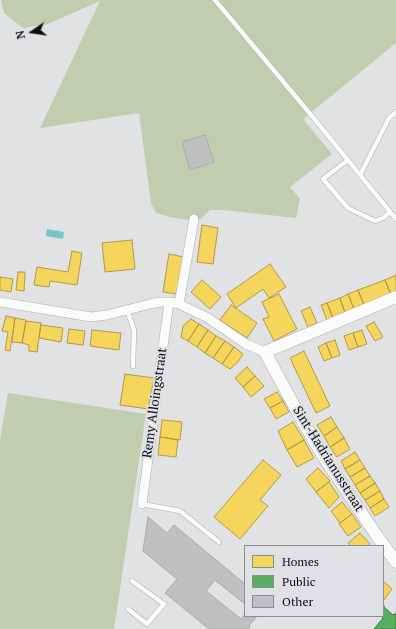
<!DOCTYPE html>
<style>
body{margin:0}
#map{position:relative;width:396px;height:629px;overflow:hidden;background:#e0e2e4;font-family:"PT Serif",serif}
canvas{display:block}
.legend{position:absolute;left:244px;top:545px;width:140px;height:72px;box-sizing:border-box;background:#dfe1e5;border:1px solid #8b8d90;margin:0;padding:5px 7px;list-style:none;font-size:12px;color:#0e0f11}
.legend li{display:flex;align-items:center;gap:8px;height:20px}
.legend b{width:20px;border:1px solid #8b8d90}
.north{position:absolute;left:12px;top:12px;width:40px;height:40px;-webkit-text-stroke:3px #dfe1e5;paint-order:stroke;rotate:257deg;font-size:11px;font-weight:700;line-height:16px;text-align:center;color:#0e0f11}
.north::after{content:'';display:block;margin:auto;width:14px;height:18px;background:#0e0f11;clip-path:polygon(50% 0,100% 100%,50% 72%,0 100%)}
</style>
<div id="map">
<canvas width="396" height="629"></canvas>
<ul class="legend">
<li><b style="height:11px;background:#f6d55c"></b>Homes</li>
<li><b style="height:11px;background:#5aae61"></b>Public</li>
<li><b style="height:11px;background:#bec0c1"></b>Other</li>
</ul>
<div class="north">N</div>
</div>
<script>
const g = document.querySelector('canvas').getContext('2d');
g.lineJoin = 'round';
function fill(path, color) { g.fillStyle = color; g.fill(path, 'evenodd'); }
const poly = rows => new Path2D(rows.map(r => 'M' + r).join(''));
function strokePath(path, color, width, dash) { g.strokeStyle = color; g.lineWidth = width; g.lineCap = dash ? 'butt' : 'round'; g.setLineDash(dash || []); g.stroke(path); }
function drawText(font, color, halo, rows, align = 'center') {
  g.font = font + ' "PT Serif",serif'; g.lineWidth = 4; g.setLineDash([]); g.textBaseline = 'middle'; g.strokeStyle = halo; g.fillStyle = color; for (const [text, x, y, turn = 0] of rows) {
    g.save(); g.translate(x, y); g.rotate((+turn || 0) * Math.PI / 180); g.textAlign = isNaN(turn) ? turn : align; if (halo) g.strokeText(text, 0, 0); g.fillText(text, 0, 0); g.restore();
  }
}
const green = poly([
 [1,0,396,0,396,43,303,119,332,154,290,187,300,199,296,218,223,210,210,210,198,221,188,220,174,218,156,213,151,203,139,113,40,128,100,1,48,24,23,28,4,13],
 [8,393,146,414,114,629,0,629,0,440]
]);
const water = poly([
 [47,229,64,232,63,239,46,236]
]);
const homes = poly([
 [202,225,218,228,213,264,197,262,202,225],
 [132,240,135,269,105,272,102,243,132,240],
 [72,251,82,253,77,285,50,281,49,287,34,285,37,267,68,272,72,251],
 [169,254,184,257,178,294,163,292,169,254],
 [270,264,286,287,269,298,263,289,236,308,227,294,270,264],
 [18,272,25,272,24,291,16,290,18,272],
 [396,275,396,293,391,295,385,280,396,275],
 [0,277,13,279,11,292,0,290,0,277],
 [202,280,221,297,210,309,191,292,202,280],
 [385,280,391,295,364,305,358,290,385,280],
 [358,290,364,305,354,309,348,294,358,290],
 [279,294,297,329,274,341,263,319,269,317,262,302,279,294],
 [348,294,354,309,345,313,340,298,348,294],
 [340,298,345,313,333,318,327,303,340,298],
 [327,303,333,318,327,320,321,305,327,303],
 [231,305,257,323,247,338,220,320,231,305],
 [310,307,317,323,308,327,301,311,310,307],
 [6,316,15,318,10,351,5,350,8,332,2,331,6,316],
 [15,318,26,320,22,343,12,342,15,318],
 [191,319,199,324,188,341,181,337,183,326,191,319],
 [26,321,41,323,37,352,29,351,29,345,22,343,26,321],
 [374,322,383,337,375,341,366,326,374,322],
 [199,324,208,330,197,347,188,341,199,324],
 [41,325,63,328,61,342,39,338,41,325],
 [69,329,85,331,83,345,67,343,69,329],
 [92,330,121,333,119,350,90,346,92,330],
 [208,330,216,336,205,353,197,347,208,330],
 [362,330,367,344,358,347,353,333,362,330],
 [353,333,358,347,349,350,344,336,353,333],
 [216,336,225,341,213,358,205,353,216,336],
 [335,340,340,355,332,358,326,343,335,340],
 [225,341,234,347,222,364,213,358,225,341],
 [326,343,332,358,324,361,318,347,326,343],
 [234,347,243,354,238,362,230,369,222,364,234,347],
 [304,351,330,406,316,413,290,358,304,351],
 [247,367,255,376,243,387,235,378,247,367],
 [125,374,154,378,148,409,120,405,125,374],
 [255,376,264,386,251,397,243,387,255,376],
 [277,392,283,401,270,408,264,399,277,392],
 [283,401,289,412,276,419,270,408,283,401],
 [331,417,337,427,324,436,317,425,331,417],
 [162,420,182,422,180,440,160,437,162,420],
 [293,422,304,440,287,450,278,431,293,422],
 [337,427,344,438,330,447,324,436,337,427],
 [160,437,178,440,176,457,158,455,160,437],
 [344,438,350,449,337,457,330,447,344,438],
 [304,440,314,458,297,467,287,450,304,440],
 [355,452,360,460,345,469,341,461,355,452],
 [263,460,281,475,260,500,268,506,240,539,214,517,263,460],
 [360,460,365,468,350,477,345,469,360,460],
 [318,468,330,481,316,492,306,479,318,468],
 [365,468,370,476,355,485,350,477,365,468],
 [370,476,375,483,360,493,355,485,370,476],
 [329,482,339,497,329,508,316,492,329,482],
 [375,483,380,491,365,500,360,493,375,483],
 [380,491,384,499,370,508,365,500,380,491],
 [384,499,389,507,375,516,370,508,384,499],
 [342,502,352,514,340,523,331,511,342,502],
 [352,514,361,527,348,536,339,524,352,514],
 [360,533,370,544,368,546,351,546,348,543,360,533],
 [383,581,392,589,383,601,383,581]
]);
const public = poly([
 [384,606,384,607,393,615,396,613,396,629,374,629,383,618,381,616,383,616,383,607,384,606]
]);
const building = poly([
 [205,135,214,162,190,170,182,142,205,135],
 [148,517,167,533,174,525,245,584,245,604,215,580,206,591,241,619,245,614,245,616,257,616,249,626,250,627,248,629,209,629,165,593,177,579,143,551,148,517]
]);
const service = poly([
 [215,0,312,116,396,219],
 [348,160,323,179,348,208,375,221,383,218,390,212],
 [360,175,389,118,396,112],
 [127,310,134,330,133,366],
 [142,504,180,511,219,542],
 [128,609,147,624,164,604,132,581]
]);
const minor = poly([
 [0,302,91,317,107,315,150,304,160,302,169,302,179,304,208,318,246,344,265,352],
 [179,304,194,219],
 [142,504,169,302]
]);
const tertiary = poly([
 [396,297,265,352,303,422,325,459,377,536,396,562]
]);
const streetNames = [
 ["Remy Alloingstraat",155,403,-82],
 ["Sint-Hadrianusstraat",328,459,58]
];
fill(green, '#c0cdae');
fill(water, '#7bc2c9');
fill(homes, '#f6d55c');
strokePath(homes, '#b09a46', 1);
fill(public, '#5aae61');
strokePath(public, '#437e49', 1);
fill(building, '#bec0c1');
strokePath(building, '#a8aaab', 1);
strokePath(service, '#adaeb0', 5.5);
strokePath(minor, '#adaeb0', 10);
strokePath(tertiary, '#adaeb0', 13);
strokePath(service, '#fafbfb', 4.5);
strokePath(minor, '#fafbfb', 9);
strokePath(tertiary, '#fafbfb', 12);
drawText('13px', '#0e0f11', '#dfe1e5', streetNames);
</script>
